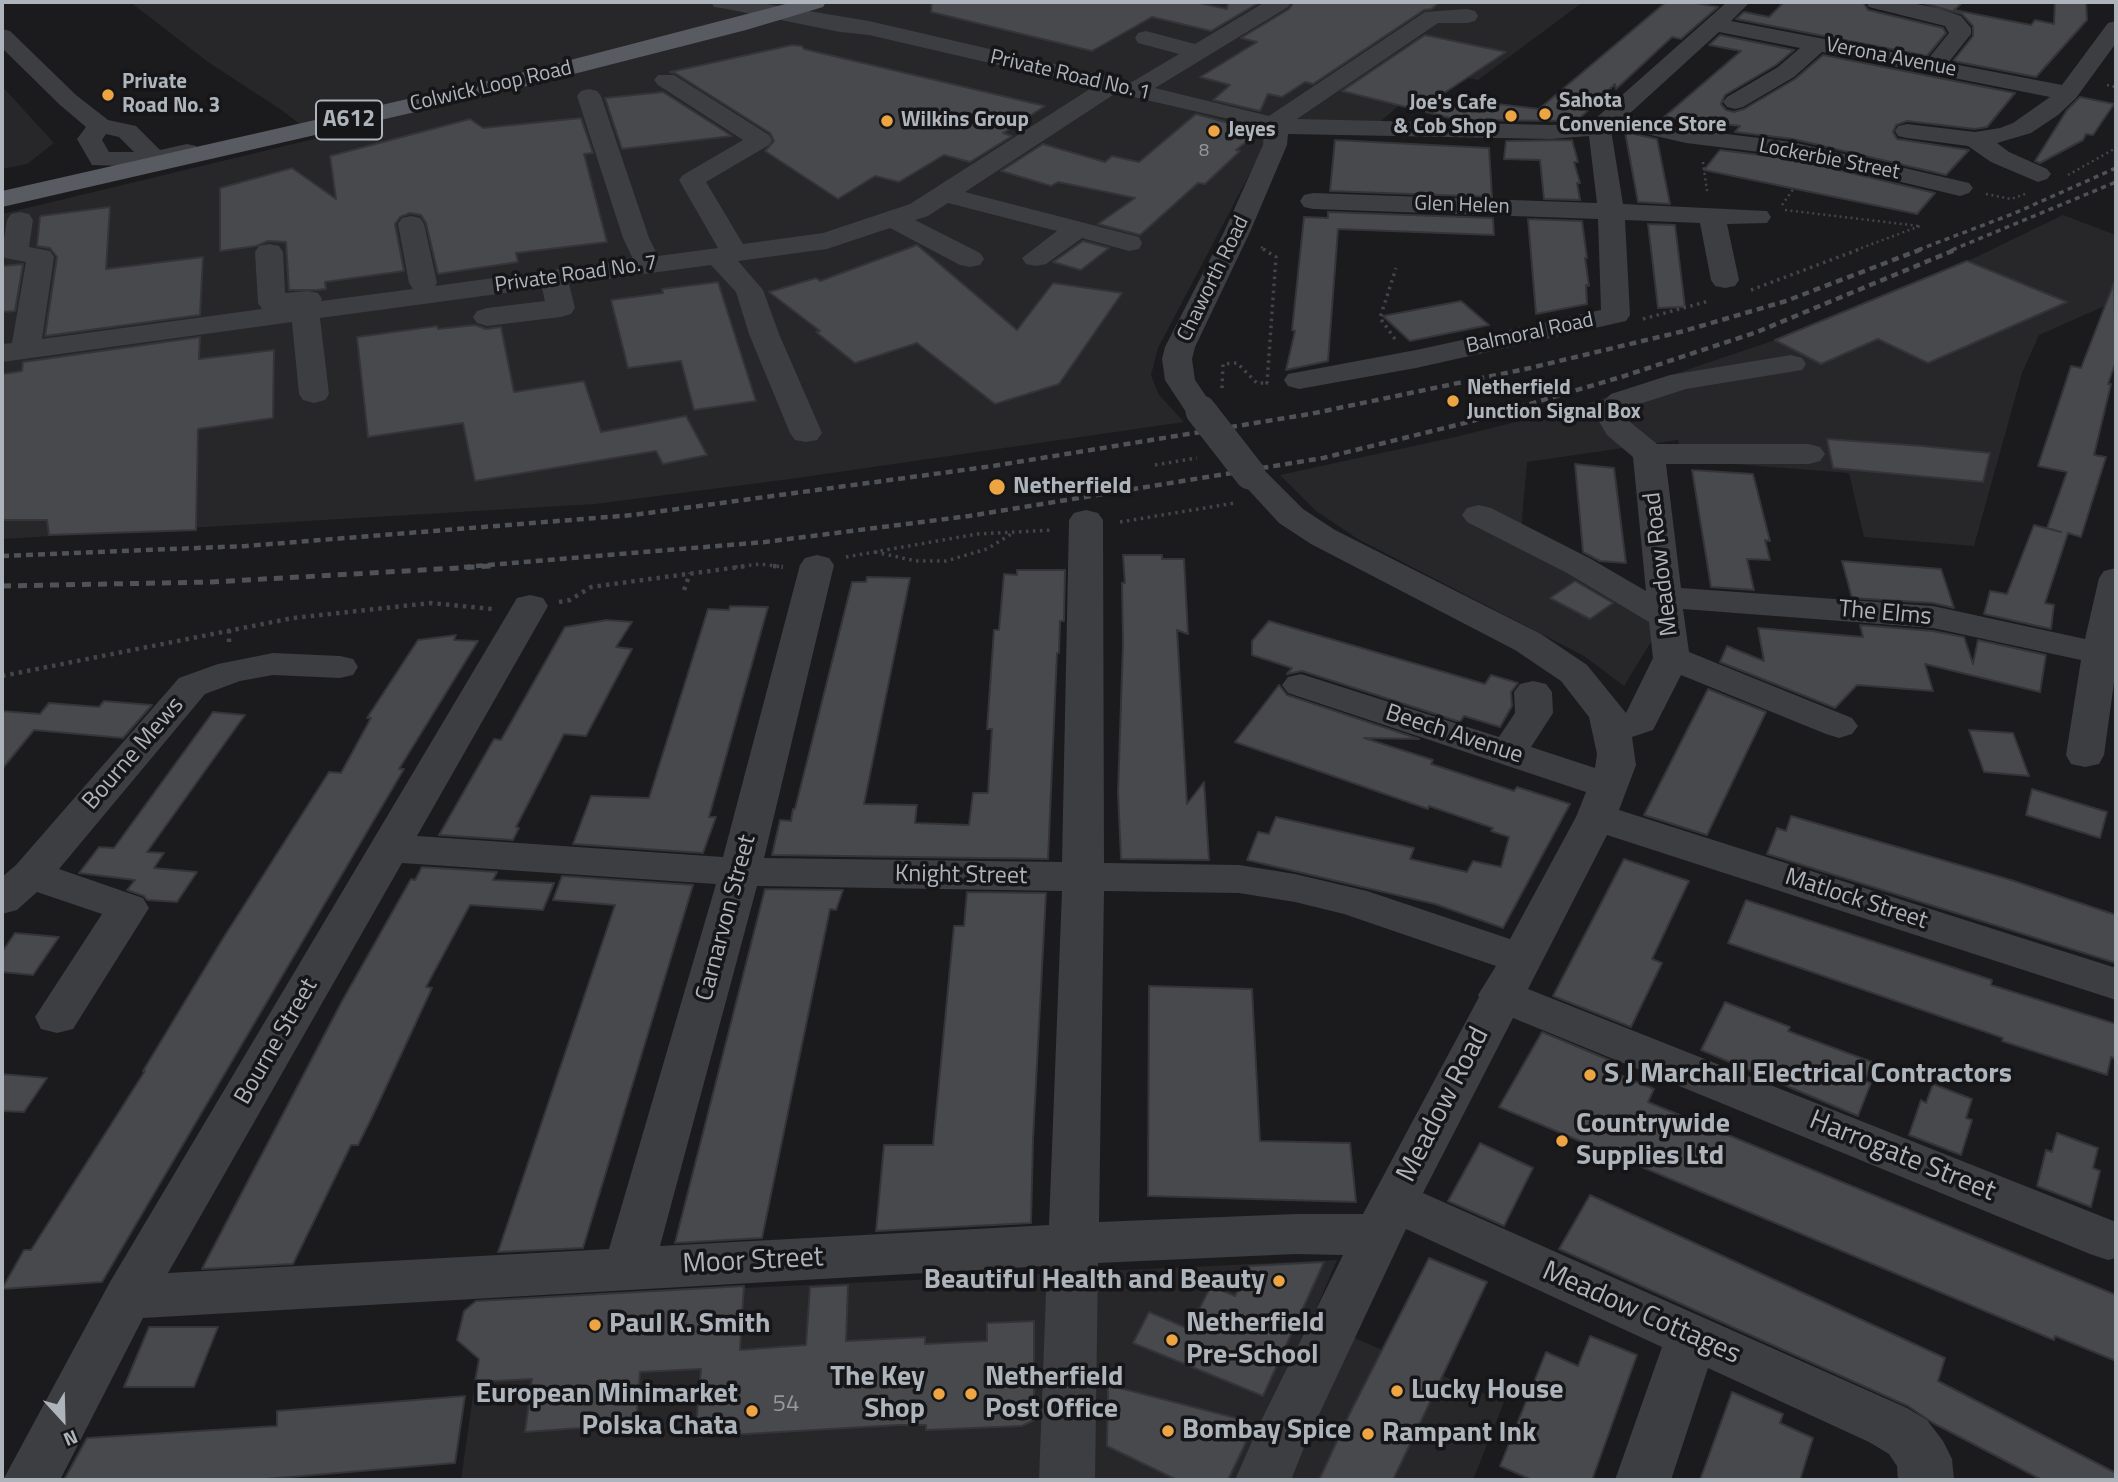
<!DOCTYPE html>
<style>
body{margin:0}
#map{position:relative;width:2118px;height:1482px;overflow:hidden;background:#1b1b1d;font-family:"Titillium Web",sans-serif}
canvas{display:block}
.frame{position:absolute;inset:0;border:4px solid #aeb4bc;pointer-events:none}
.north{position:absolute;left:28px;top:1384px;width:70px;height:70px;-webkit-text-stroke:5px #161618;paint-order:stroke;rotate:158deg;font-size:19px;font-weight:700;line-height:28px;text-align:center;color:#aeb4bc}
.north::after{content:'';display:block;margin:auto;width:24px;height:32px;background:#aeb4bc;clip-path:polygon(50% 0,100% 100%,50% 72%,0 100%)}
</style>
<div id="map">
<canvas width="2118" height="1482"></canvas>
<div class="frame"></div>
<div class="north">N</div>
</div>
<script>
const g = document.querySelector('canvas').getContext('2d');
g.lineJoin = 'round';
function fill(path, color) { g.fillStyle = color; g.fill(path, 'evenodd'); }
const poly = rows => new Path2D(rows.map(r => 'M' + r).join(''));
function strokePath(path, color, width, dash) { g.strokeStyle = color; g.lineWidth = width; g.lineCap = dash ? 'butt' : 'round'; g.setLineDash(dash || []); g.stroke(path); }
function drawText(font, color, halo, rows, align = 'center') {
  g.font = font + ' "Titillium Web",sans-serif'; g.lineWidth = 7; g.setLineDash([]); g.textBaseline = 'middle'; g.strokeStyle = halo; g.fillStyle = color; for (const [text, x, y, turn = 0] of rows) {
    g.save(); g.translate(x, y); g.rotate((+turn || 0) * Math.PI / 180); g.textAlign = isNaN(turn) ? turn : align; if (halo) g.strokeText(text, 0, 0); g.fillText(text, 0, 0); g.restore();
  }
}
const built = poly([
 [130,2,1583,2,1478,80,1438,71,1380,122,1278,120,1158,348,1151,375,1159,395,1184,422,790,479,595,504,2,539,2,214,318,138,280,109,208,62],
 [2,86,54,143,27,164,2,169],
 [2063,215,2116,235,2116,301,2039,335,2022,373,1974,546,1864,537,1849,473,1682,460,1678,440,1527,462,1521,530,1651,623,1651,642,1624,686,1584,656,1358,539,1316,511,1280,475,1455,437,1580,406,1775,340,1970,260],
 [1337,1260,1314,1314,1357,1339,1504,1402,1473,1480,461,1480,475,1382,744,1288]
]);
const building = poly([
 [932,2,1195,2,1227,9,1228,2,1260,2,1211,31,1152,17,1092,51,931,12,932,2],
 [1294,2,1440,2,1431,9,1424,10,1313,84,1305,82,1282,97,1268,94,1260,111,1213,100,1230,85,1200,77,1257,42,1241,38,1289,9,1294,2],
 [1666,2,1690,2,1718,7,1681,39,1672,37,1616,89,1615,84,1577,121,1458,120,1426,112,1427,104,1418,110,1342,91,1425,35,1506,52,1438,97,1539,109,1666,2],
 [1784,2,1863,2,1868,10,1943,28,1946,33,1927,56,1736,19,1744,12,1769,17,1784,2],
 [1919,2,1963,2,1954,10,2031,25,2035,20,2054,24,2055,2,2086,2,2087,20,2036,77,1953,61,1973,36,1973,26,1962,14,1919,2],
 [1720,35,1794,50,1776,65,1725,95,1721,104,1726,110,1734,112,1744,109,1795,79,1823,55,2015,93,1987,127,1975,129,1907,121,1896,125,1893,132,1897,139,1969,150,1946,175,1793,139,1735,132,1740,126,1664,117,1741,51,1709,45,1720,35],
 [792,45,802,46,804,49,1045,106,1003,133,1012,136,970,162,944,155,899,182,875,176,838,199,765,151,774,141,770,133,675,73,670,72,792,45],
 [663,92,732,136,622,149,605,98,663,92],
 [2080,97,2114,104,2093,135,2086,134,2083,140,2040,163,2035,161,2067,110,2080,97],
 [1196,114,1251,129,1245,143,1236,150,1240,151,1205,184,1198,183,1140,235,1098,224,1135,198,1058,182,1051,186,1001,171,1043,144,1105,162,1112,156,1139,162,1196,114],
 [581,118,593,153,584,154,607,242,516,253,518,262,438,274,426,223,421,215,410,213,400,217,395,224,404,271,325,282,326,289,316,290,289,290,286,242,268,241,256,246,220,251,220,188,292,168,336,199,330,156,470,119,483,128,581,118],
 [1625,132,1657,139,1670,204,1638,202,1625,132],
 [1335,140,1489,148,1492,197,1330,191,1335,140],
 [1572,140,1578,162,1574,162,1580,183,1577,183,1580,200,1544,199,1540,160,1504,159,1506,141,1572,140],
 [1720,150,1792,159,1935,193,1917,214,1704,170,1720,150],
 [110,207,106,269,203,257,200,315,45,336,57,257,50,248,37,246,40,216,110,207],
 [1328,212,1493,218,1494,235,1338,229,1328,361,1286,370,1295,331,1292,330,1304,217,1328,218,1328,212],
 [1528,219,1582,221,1587,258,1585,258,1589,286,1586,285,1587,304,1536,314,1528,219],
 [1648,224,1675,225,1685,307,1658,308,1648,224],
 [1083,241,1109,248,1081,270,1053,262,1083,241],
 [917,245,1017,330,1053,283,1122,293,1059,384,995,404,917,343,855,363,816,332,820,331,769,292,816,278,820,281,917,245],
 [1967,261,2067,302,1928,363,1878,339,1821,364,1775,340,1967,261],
 [23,264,15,311,2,312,2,266,23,264],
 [718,282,756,401,694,410,681,361,628,368,611,300,663,293,662,289,718,282],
 [2114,283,2116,361,2108,384,2111,384,2094,455,2106,457,2081,537,2068,533,2045,603,2054,605,2051,629,1984,614,1990,591,2007,594,2034,525,2061,532,2047,528,2067,472,2038,466,2071,366,2081,368,2114,283],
 [1461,301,1489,325,1410,341,1383,316,1461,301],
 [475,325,486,329,501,327,514,392,584,381,601,432,686,416,707,455,663,464,656,451,475,481,463,423,368,437,357,337,437,326,438,329,475,325],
 [200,337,199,359,274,350,273,418,198,429,196,530,49,535,47,520,2,520,3,374,22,371,23,362,200,337],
 [1827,439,1922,446,1990,453,1983,482,1833,468,1827,439],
 [1575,464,1614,468,1626,563,1600,561,1583,552,1575,464],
 [1692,470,1753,474,1770,541,1765,540,1770,560,1747,559,1754,590,1711,587,1692,470],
 [1123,555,1162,555,1162,559,1184,559,1188,634,1177,630,1187,804,1204,782,1209,860,1121,859,1118,792,1123,644,1122,583,1125,583,1123,555],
 [1842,561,1941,569,1954,608,1933,603,1852,598,1842,561],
 [1017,570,1065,570,1064,621,1060,621,1059,653,1057,653,1048,859,772,855,780,820,791,821,793,809,795,809,852,582,866,582,867,577,910,578,864,804,917,805,915,823,969,825,973,793,988,793,992,729,987,729,994,630,999,630,1004,574,1017,575,1017,570],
 [1575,581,1613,603,1590,619,1550,598,1575,581],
 [730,606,768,607,709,817,716,817,703,853,573,844,591,796,649,798,708,609,729,610,730,606],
 [607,620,632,622,616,647,632,649,586,736,564,734,516,827,519,828,513,840,439,835,494,739,501,740,565,627,607,620],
 [1269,621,1485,684,1491,675,1518,683,1511,692,1512,706,1500,727,1464,716,1460,722,1302,671,1287,674,1292,668,1252,655,1252,641,1269,621],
 [1860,625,1933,631,1964,637,1973,664,1978,640,2046,655,2040,692,1925,664,1933,691,1857,685,1835,708,1720,662,1727,646,1764,661,1758,628,1863,637,1860,625],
 [456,635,454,640,478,641,399,769,404,769,102,1282,2,1289,24,1250,31,1250,145,1071,143,1071,222,940,329,772,341,773,371,718,367,718,418,640,456,635],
 [1279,685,1287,695,1419,739,1364,738,1433,760,1431,764,1514,791,1517,787,1570,804,1503,928,1435,904,1247,860,1258,832,1269,834,1276,817,1414,848,1410,859,1467,872,1473,861,1501,867,1509,837,1491,831,1493,828,1429,806,1428,809,1235,742,1279,685],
 [1708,689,1766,712,1707,835,1644,815,1708,689],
 [104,701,152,705,123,738,34,730,2,769,2,711,40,714,49,703,99,707,104,701],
 [213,712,245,715,147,852,164,853,154,868,197,872,177,902,147,900,144,896,127,890,135,880,79,873,99,847,114,848,213,712],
 [1969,730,2013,733,2029,776,1984,772,1969,730],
 [2032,789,2107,812,2100,838,2026,815,2032,789],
 [1791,816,2011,880,2116,915,2116,963,1767,854,1777,828,1786,831,1791,816],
 [1624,859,1689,881,1652,959,1662,963,1631,1027,1553,996,1624,859],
 [422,867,497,872,493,880,554,883,543,910,470,905,426,987,432,988,373,1115,358,1145,351,1145,293,1264,202,1269,341,1003,411,879,415,880,422,867],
 [562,876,693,885,583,1248,498,1252,615,905,553,900,562,876],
 [765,889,843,890,836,910,830,909,762,1238,675,1243,765,889],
 [967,892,1046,893,1033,1139,1031,1223,876,1231,884,1145,933,1145,954,926,964,926,967,892],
 [1746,900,1992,980,1991,985,2116,1024,2116,1059,2111,1057,2107,1075,2002,1041,2003,1038,1728,943,1746,900],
 [15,933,59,937,33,975,2,972,2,952,15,933],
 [1149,986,1252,989,1260,1141,1350,1143,1356,1202,1148,1196,1149,986],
 [1725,1002,1790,1027,1788,1031,1872,1062,1865,1081,1871,1083,1858,1116,1701,1050,1725,1002],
 [1542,1032,1614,1062,1610,1071,1654,1089,1648,1102,2116,1295,2116,1361,2055,1336,2054,1340,1499,1107,1542,1032],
 [2,1074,47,1078,24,1112,2,1111,2,1074],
 [1933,1084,1972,1099,1966,1118,1972,1120,1961,1155,1909,1135,1921,1100,1926,1103,1933,1084],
 [2057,1133,2098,1148,2093,1168,2100,1171,2091,1207,2037,1186,2046,1150,2052,1152,2057,1133],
 [1480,1143,1533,1168,1504,1226,1448,1201,1480,1143],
 [1590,1195,1945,1358,1938,1381,2116,1473,2116,1480,2042,1480,1933,1423,1908,1406,1559,1249,1590,1195],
 [1429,1258,1487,1282,1393,1480,1319,1480,1350,1413,1429,1258],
 [1324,1262,1263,1396,1133,1343,1149,1312,1189,1329,1211,1286,1235,1296,1249,1266,1324,1262],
 [848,1285,846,1341,925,1337,925,1344,987,1341,987,1323,1034,1321,1034,1420,1022,1426,926,1430,926,1425,899,1425,695,1437,701,1369,640,1372,636,1424,525,1432,532,1379,475,1382,479,1359,457,1340,464,1311,476,1301,744,1286,740,1350,806,1345,810,1287,848,1285],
 [149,1327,218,1327,194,1387,124,1387,149,1327],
 [1590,1336,1637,1355,1592,1480,1532,1480,1500,1466,1546,1352,1578,1366,1590,1336],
 [1108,1385,1255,1423,1228,1480,1177,1480,1107,1446,1108,1385],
 [1732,1392,1783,1414,1780,1423,1813,1438,1800,1480,1700,1480,1732,1392],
 [465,1396,455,1463,255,1480,64,1480,87,1438,277,1426,277,1411,465,1396]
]);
const pathFar2 = poly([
 [2107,85,2116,87],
 [1703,162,1707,191],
 [2068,175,2116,148],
 [1986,194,2011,199,2025,194],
 [1782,205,1794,188],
 [1785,210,1919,226],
 [1261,247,1266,250],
 [1856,250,1920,226]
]);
const pathFar1 = poly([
 [1263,249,1276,257,1267,383,1271,382],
 [1751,290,1860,249],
 [1643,319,1709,301],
 [1395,339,1380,318,1396,268],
 [1222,388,1223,364,1237,363,1257,383,1267,383],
 [1155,465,1197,458],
 [1120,522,1235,503],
 [875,552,916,561,946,561,987,549,1013,533],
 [846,557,977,534,1052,530],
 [735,567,760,564,783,567]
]);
const path = poly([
 [773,566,783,567],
 [684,590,690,573],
 [559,602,570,600,591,587,747,566],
 [229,630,229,647],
 [2,676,293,618,431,603,492,609]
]);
const minor = poly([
 [711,2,754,2,869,21,1132,82,1179,54,1138,43,1135,38,1138,33,1146,31,1195,44,1265,2,1291,2,1288,7,1155,88,1269,116,1425,12,1467,9,1475,11,1478,16,1475,21,1467,23,1438,23,1297,119,1551,125,1584,123,1594,120,1727,2,1750,2,1731,21,1928,59,1949,33,1945,26,1869,7,1866,2,1906,2,1938,8,1961,16,1971,28,1971,34,1948,63,2062,85,2108,23,2116,21,2116,43,2076,98,2058,115,2031,133,1997,143,2009,152,2047,169,2051,174,2047,179,2038,182,1991,162,1968,146,1907,138,1898,136,1895,131,1898,126,1907,124,1975,132,2000,128,2013,123,2050,97,1822,52,1794,77,1743,107,1735,109,1727,107,1723,102,1727,97,1778,67,1800,48,1719,32,1628,115,1686,129,1792,142,1969,183,1973,188,1969,193,1960,196,1792,156,1686,143,1616,127,1611,130,1623,204,1767,211,1771,217,1767,223,1727,224,1739,280,1735,286,1725,288,1715,286,1711,280,1700,223,1625,220,1630,315,1626,321,1416,368,1299,389,1288,386,1284,380,1288,374,1416,350,1601,310,1598,219,1313,209,1304,207,1300,201,1304,195,1313,193,1597,203,1589,136,1551,139,1288,134,1287,145,1250,232,1195,347,1192,359,1195,380,1216,411,1212,418,1201,420,1190,418,1165,380,1162,359,1165,347,1224,232,1263,145,1264,132,1242,122,1116,93,965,192,1139,237,1142,243,1139,249,1129,251,1082,238,1046,264,1036,266,1026,264,1022,258,1057,231,948,203,928,216,915,220,980,253,984,259,980,265,970,267,960,265,890,228,827,249,738,261,763,290,779,334,822,433,817,440,806,442,795,440,790,433,749,334,736,292,711,265,569,284,575,308,571,314,561,317,487,326,477,323,473,317,477,311,487,308,545,301,542,288,320,318,329,394,325,400,314,403,303,400,299,394,292,322,2,362,2,344,12,343,26,262,5,258,2,252,7,220,11,214,20,212,29,214,33,220,29,247,50,251,54,257,42,339,262,309,258,303,255,252,259,246,269,244,279,246,283,252,285,293,308,291,318,293,322,299,321,301,413,289,409,283,398,224,402,218,411,216,420,218,424,224,437,283,435,286,633,259,623,238,577,96,581,91,589,89,597,91,601,96,649,238,658,256,718,248,679,180,683,175,743,140,658,85,654,80,658,75,674,75,769,135,772,140,769,145,706,182,743,244,823,233,910,204,1093,87,869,35,840,32,722,8,714,7,711,2],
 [2,29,10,31,76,95,108,120,136,126,160,150,187,144,196,146,199,151,196,156,155,167,92,165,77,139,86,127,60,105,2,48,2,29],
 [106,134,119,137,134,152,109,152,102,140,106,134],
 [1791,355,1802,358,1806,364,1802,370,1686,389,1633,406,1625,413,1630,422,1657,444,1809,444,1820,447,1825,454,1820,461,1809,464,1666,464,1681,588,1933,606,2085,639,2099,578,2104,571,2116,568,2116,668,2104,755,2099,764,2085,767,2071,764,2066,755,2081,660,1933,628,1683,609,1689,652,1852,718,1858,726,1852,734,1839,738,1826,734,1681,675,1653,730,1632,737,1636,765,1619,810,2116,968,2116,1000,1607,835,1528,989,2116,1222,2116,1258,2108,1260,2090,1254,1513,1018,1423,1193,1907,1408,1927,1420,1943,1441,1952,1459,1954,1480,1898,1480,1897,1466,1889,1454,1869,1442,1708,1368,1671,1480,1615,1480,1662,1347,1406,1229,1307,1440,1291,1480,1235,1480,1261,1421,1343,1255,1296,1254,1098,1263,1095,1480,1039,1480,1047,1266,143,1318,60,1480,3,1480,110,1282,517,598,530,595,543,598,548,606,417,836,723,857,800,565,805,558,817,555,829,558,834,565,764,858,1062,862,1069,520,1074,513,1086,510,1098,513,1103,520,1104,863,1239,865,1295,874,1367,891,1510,939,1576,817,1586,792,1288,693,1282,685,1288,677,1301,674,1499,737,1515,713,1514,692,1520,684,1533,681,1546,684,1552,692,1553,713,1531,747,1595,768,1597,754,1589,717,1561,681,1515,650,1311,544,1279,523,1234,474,1239,467,1250,464,1261,467,1303,509,1335,530,1541,634,1587,665,1626,713,1653,658,1649,622,1567,573,1467,522,1462,515,1467,508,1479,505,1491,508,1591,559,1646,591,1633,457,1607,435,1593,411,1611,394,1670,375,1791,355],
 [402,863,716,884,609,1249,168,1273,402,863],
 [757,886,1062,891,1049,1225,660,1246,757,886],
 [1104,891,1239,893,1295,902,1344,914,1496,966,1478,995,1479,997,1363,1214,1296,1214,1099,1222,1104,891],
 [273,653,340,656,353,659,358,667,353,675,340,678,273,675,240,681,205,694,59,869,143,898,149,908,73,1029,57,1033,41,1029,35,1017,102,914,37,892,17,910,2,914,2,877,16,865,179,678,218,664,273,653]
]);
const major = poly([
 [793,2,826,2,823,7,746,30,511,90,2,207,2,191,509,76,793,2]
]);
const railFar2 = poly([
 [1918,250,2015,213,2116,168],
 [1952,250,2116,182]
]);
const railFar1 = poly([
 [2,556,246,546,633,515,993,466,1310,414,1530,368,1684,331,1786,301,1922,249],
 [464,567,765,542,969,516,1323,458,1469,422,1621,377,1757,332,1957,249]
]);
const rail = poly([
 [2,586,212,582,492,566]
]);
const minorBridge = poly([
 [1201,411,1250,474]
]);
const markers = [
 [108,95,7,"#eda543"],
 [1545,114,7,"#eda543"],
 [1511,116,7,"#eda543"],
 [887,121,7,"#eda543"],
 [1214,131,7,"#eda543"],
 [1453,401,7,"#eda543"],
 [997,487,9,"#eda543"],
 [1590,1075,7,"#eda543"],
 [1562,1141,7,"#eda543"],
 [1279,1281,7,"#eda543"],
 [595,1325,7,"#eda543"],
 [1172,1340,7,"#eda543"],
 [1397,1391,7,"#eda543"],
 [939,1394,7,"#eda543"],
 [971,1394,7,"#eda543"],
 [752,1411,7,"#eda543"],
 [1168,1431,7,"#eda543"],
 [1368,1434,7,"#eda543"]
];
const farNumbernames = [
 ["8",1204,152]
];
const farStreetnames = [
 ["Verona Avenue",1891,58,11],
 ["Private Road No. 1",1070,76,13],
 ["Colwick Loop Road",491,87,-13],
 ["Lockerbie Street",1829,160,11],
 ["Glen Helen",1462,206,2],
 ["Private Road No. 7",576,275,-8],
 ["Chaworth Road",1214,279,-64],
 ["Balmoral Road",1530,334,-12]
];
const farPoinames = [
 ["Private",122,83],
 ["Road No. 3",122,107],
 ["Sahota",1559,102],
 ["Convenience Store",1559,126],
 ["Joe's Cafe",1497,104,"right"],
 ["& Cob Shop",1497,128,"right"],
 ["Wilkins Group",901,121],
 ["Jeyes",1228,131],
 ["Netherfield",1467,389],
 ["Junction Signal Box",1467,413]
];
const shields = [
 [349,120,66]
];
const shieldNames = [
 ["A612",349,120]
];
const poiNames = [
 ["Netherfield",1013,487]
];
const streetNames = [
 ["Meadow Road",1662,564,-97],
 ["The Elms",1885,614,5],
 ["Beech Avenue",1454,735,18],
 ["Bourne Mews",134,754,-49],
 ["Knight Street",961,876,1],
 ["Matlock Street",1856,900,18],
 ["Carnarvon Street",727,918,-75],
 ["Bourne Street",277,1042,-60]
];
const nearNumbernames = [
 ["54",786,1405]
];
const nearPoinames = [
 ["S J Marchall Electrical Contractors",1604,1075],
 ["Countrywide",1576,1125],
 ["Supplies Ltd",1576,1157],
 ["Beautiful Health and Beauty",1265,1281,"right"],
 ["Netherfield",1186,1324],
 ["Pre-School",1186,1356],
 ["Paul K. Smith",609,1325],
 ["The Key",925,1378,"right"],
 ["Shop",925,1410,"right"],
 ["Netherfield",985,1378],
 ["Post Office",985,1410],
 ["Lucky House",1411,1391],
 ["European Minimarket",738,1395,"right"],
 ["Polska Chata",738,1427,"right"],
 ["Bombay Spice",1182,1431],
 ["Rampant Ink",1382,1434]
];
const nearStreetnames = [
 ["Meadow Road",1444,1105,-63],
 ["Harrogate Street",1902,1157,22],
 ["Moor Street",753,1262,-3],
 ["Meadow Cottages",1641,1314,24]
];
fill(built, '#27272a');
fill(building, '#48494d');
strokePath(building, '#353539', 2);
strokePath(pathFar2, '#424549', 2.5, [2, 3.5]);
strokePath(pathFar1, '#424549', 3.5, [2.5, 4.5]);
strokePath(path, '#424549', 4.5, [3.5, 5]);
fill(minor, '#3c3e42');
fill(major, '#585b61');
strokePath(railFar2, '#4f5257', 3.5, [5, 4.5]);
strokePath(railFar1, '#4f5257', 4.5, [7, 5]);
strokePath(rail, '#4f5257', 5, [9, 7]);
strokePath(minorBridge, '#3c3e42', 31);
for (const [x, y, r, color] of markers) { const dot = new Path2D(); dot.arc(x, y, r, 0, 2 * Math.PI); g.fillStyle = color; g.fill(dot); strokePath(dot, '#161618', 2.5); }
drawText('18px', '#9499a0', null, farNumbernames);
drawText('21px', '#aeb4bc', '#161618', farStreetnames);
drawText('bold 21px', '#aeb4bc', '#161618', farPoinames, 'left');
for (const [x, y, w] of shields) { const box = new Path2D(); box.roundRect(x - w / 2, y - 19.5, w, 39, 5); g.fillStyle = '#161618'; g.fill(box); strokePath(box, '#aeb4bc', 2); }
drawText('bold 23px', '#aeb4bc', null, shieldNames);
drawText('bold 24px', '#aeb4bc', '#161618', poiNames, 'left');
drawText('24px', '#aeb4bc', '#161618', streetNames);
drawText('24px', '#9499a0', null, nearNumbernames);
drawText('bold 28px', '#aeb4bc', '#161618', nearPoinames, 'left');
drawText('28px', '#aeb4bc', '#161618', nearStreetnames);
</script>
